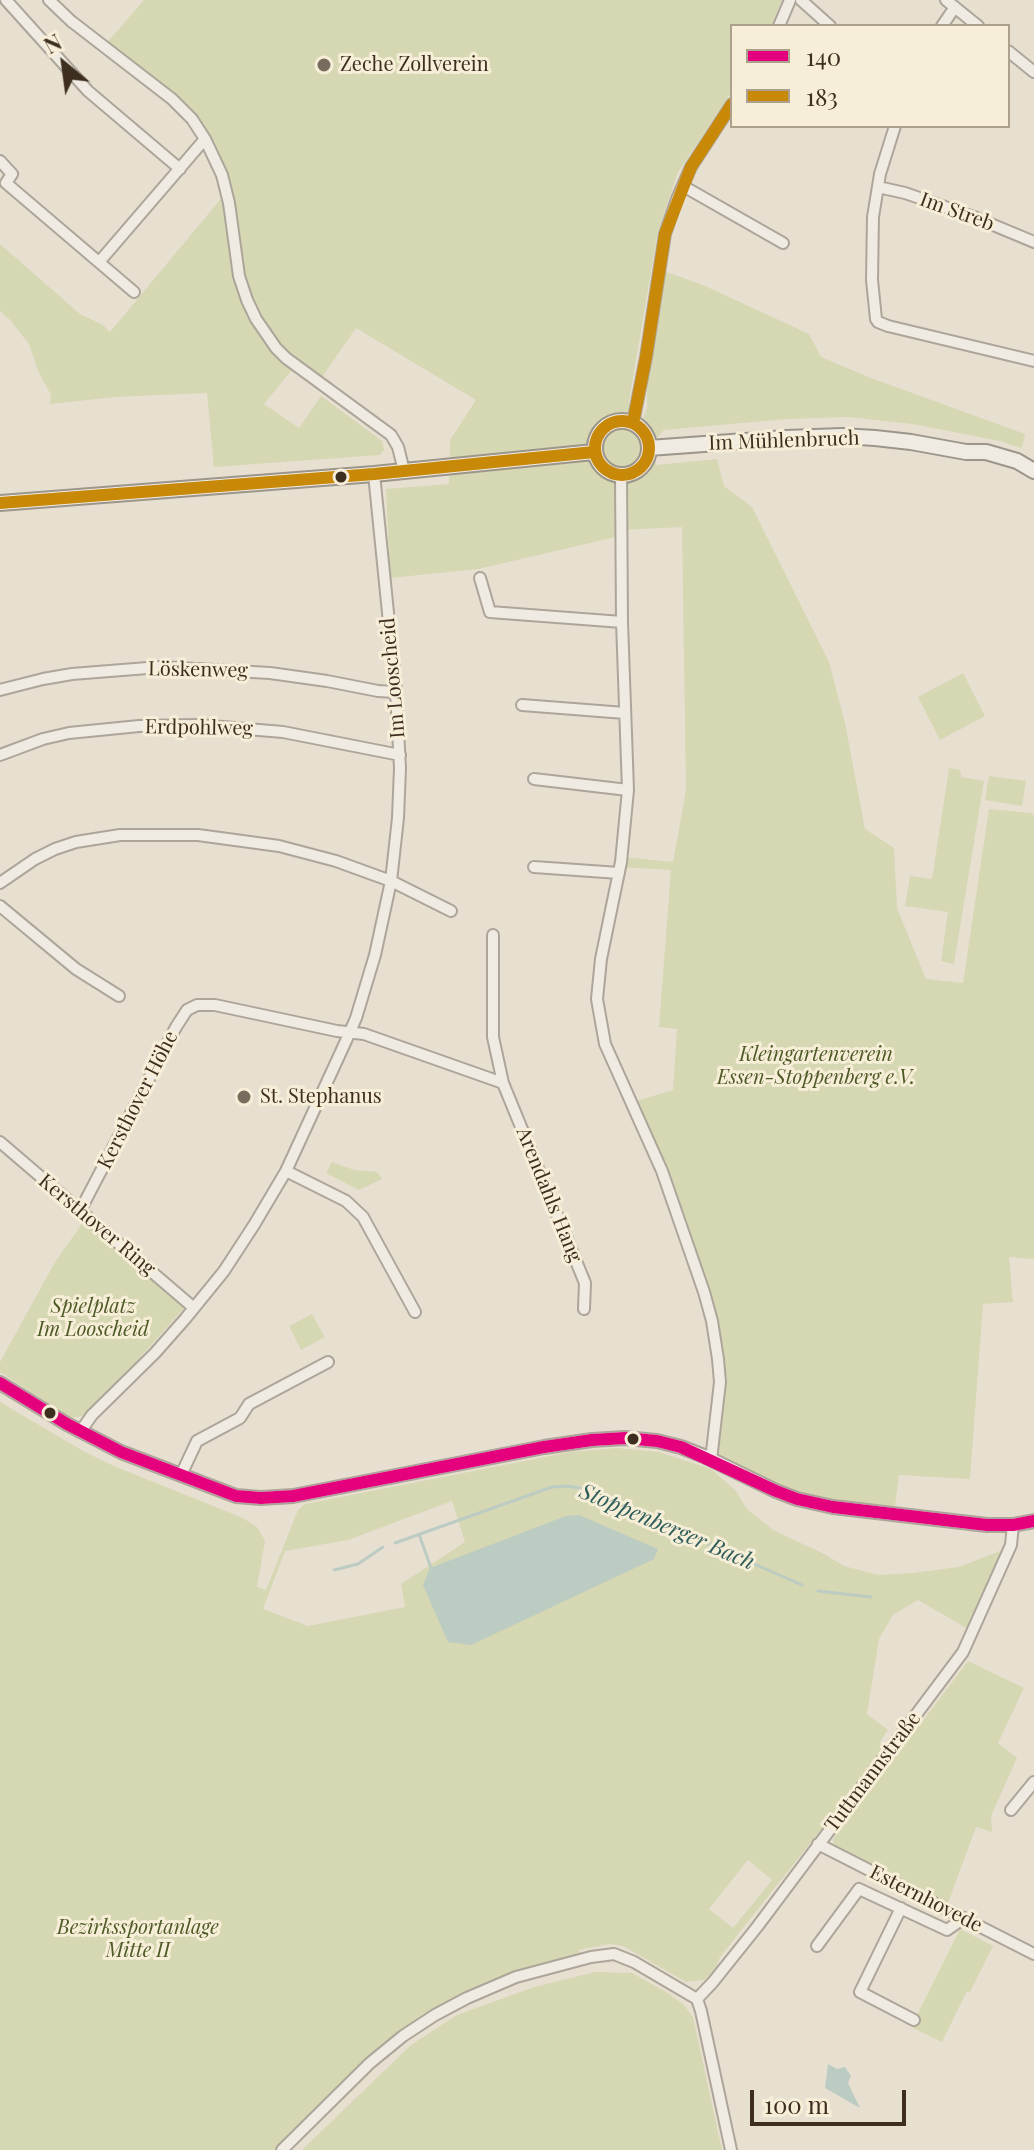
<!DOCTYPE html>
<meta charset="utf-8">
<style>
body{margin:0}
#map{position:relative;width:1034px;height:2150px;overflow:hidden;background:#e7e0d1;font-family:"Playfair Display",serif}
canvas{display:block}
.legend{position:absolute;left:730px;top:24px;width:280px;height:104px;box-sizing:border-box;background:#f7eed8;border:2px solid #ada18e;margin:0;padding:10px 14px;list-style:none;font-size:24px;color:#3d2e20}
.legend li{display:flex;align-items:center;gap:16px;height:40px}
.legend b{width:40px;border:2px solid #ada18e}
.north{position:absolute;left:24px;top:24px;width:80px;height:80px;-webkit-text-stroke:6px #f7eed8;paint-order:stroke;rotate:331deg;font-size:22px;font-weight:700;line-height:32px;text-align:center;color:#3d2e20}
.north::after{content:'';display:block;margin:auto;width:28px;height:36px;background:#3d2e20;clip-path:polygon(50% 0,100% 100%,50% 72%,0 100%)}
.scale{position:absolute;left:750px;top:2090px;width:156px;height:36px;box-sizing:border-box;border:4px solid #3d2e20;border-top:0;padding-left:10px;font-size:24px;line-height:28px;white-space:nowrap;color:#3d2e20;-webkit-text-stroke:6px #f7eed8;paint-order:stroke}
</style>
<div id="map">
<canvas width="1034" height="2150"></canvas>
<ul class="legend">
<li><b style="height:10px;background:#e5007d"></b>140</li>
<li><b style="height:10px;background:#c88808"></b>183</li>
</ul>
<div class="north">N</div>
<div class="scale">100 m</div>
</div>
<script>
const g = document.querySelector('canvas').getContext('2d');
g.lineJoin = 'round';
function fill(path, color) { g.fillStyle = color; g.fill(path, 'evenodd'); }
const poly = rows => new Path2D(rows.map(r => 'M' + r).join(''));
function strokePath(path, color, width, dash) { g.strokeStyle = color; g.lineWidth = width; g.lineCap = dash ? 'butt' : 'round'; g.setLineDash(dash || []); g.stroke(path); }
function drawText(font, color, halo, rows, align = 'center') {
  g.font = font + ' "Playfair Display",serif'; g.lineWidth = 6; g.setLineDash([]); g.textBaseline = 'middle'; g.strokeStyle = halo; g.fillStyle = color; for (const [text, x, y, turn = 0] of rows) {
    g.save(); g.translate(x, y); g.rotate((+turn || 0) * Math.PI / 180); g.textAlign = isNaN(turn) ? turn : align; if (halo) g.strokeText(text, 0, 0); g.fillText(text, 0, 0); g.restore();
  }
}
const green = poly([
 [144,0,782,0,771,26,732,26,732,91,678,172,658,231,629,401,633,423,646,436,656,465,717,459,724,486,752,507,829,662,845,723,865,829,894,848,897,908,926,979,963,983,989,809,1032,813,1034,816,1034,1259,1009,1257,1013,1302,983,1304,970,1479,899,1475,895,1506,817,1499,789,1490,713,1458,718,1336,633,1102,673,1090,677,1029,659,1027,671,870,621,867,623,857,673,862,686,790,682,527,621,530,620,536,478,569,390,578,386,489,449,484,450,440,476,400,356,328,322,377,300,362,290,372,264,404,299,428,321,396,382,441,384,450,380,455,214,467,207,393,115,397,50,404,51,395,38,371,29,344,10,320,0,311,0,244,80,314,103,325,110,332,229,189,193,119,105,45],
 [661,270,703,285,809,334,821,357,871,378,1025,434,1023,444,1021,448,1000,441,912,424,848,417,787,419,664,430,657,438,649,432,643,418,647,408,647,357],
 [963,673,985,716,940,740,918,697],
 [949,768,960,770,961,777,984,781,954,964,941,961,948,912,905,906,910,876,932,879],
 [989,776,1026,781,1022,806,985,800],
 [332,1162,354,1170,377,1172,382,1179,359,1190,326,1173],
 [84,1221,184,1308,135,1363,83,1416,71,1418,0,1372,0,1362,55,1262],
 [312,1314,325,1337,301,1350,289,1326],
 [0,1402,85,1452,116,1467,243,1518,257,1527,265,1541,257,1587,266,1590,298,1510,305,1504,570,1452,617,1448,659,1452,711,1469,736,1491,747,1509,773,1530,824,1554,844,1566,878,1575,912,1573,959,1567,1005,1549,968,1629,918,1600,893,1615,879,1639,867,1714,888,1730,880,1742,884,1750,720,1957,715,1970,704,1980,686,1982,623,1946,610,1944,578,1950,584,1957,501,1980,401,2035,277,2150,0,2150],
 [452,1501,465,1542,401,1584,405,1607,308,1626,263,1609,285,1551,348,1540],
 [748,1860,772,1880,733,1928,709,1909],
 [968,1661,1024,1688,998,1743,1017,1758,991,1816,992,1832,976,1827,948,1903,834,1846,833,1839],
 [960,1929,993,1946,970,1992,967,1991,942,2042,911,2027],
 [595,1972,632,1973,666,1992,683,2004,693,2017,722,2150,302,2150,411,2045,457,2015,534,1987]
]);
const water = poly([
 [579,1515,658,1549,654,1559,471,1645,448,1642,423,1585,430,1568,566,1516],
 [828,2064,837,2069,845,2067,851,2076,848,2083,860,2108,825,2088]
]);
const stream = poly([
 [419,1534,431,1568],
 [395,1543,552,1487,567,1486,585,1489,802,1585],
 [334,1570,358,1564,383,1547],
 [818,1591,871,1597]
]);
const minor = poly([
 [6,0,88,91,180,169],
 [49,0,71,21,172,99,192,119,205,139,222,175,229,203,239,276,247,300,256,319,276,348,286,358,391,435,398,447,404,471],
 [801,0,830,26],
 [946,0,978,26],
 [779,26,790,0],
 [942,26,955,7],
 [1008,51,1034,72],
 [895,126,880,174,873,217,872,280,876,319,878,322,888,326,1034,361],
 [0,161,12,174,6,183,134,292],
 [683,186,783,243],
 [878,187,905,193,974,217,1034,242],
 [100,261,205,139],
 [633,423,646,357,665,234,677,199,691,167,732,104],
 [621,475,622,622,628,790,621,862,601,959,597,999,605,1044,662,1171,704,1292,712,1321,718,1359,720,1382,711,1460],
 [480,578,490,612,622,622],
 [0,690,43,679,72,674,160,667,270,673,327,681,378,691,396,692],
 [522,705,625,713],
 [0,755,43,739,69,733,139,726,199,725,283,732,400,755],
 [534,779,628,790],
 [534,867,619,873],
 [0,883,35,859,55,849,76,842,120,835,198,835,279,846,336,861,391,881,451,911],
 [0,906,76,969,119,996],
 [493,935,493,1037,503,1083,585,1283,584,1309],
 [0,1142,194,1308],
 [286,1171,346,1201,363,1217,415,1312],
 [80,1211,176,1027,187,1010,197,1005,215,1005,337,1031,364,1034,503,1083],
 [80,1432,92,1415,155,1353,185,1319,224,1271,254,1225,286,1171,345,1043,356,1018,375,955,391,881,398,818,400,768,396,692,374,474],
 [181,1475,197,1441,240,1418,249,1404,328,1362],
 [1011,1810,1034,1782],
 [818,1844,1034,1954],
 [901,1908,860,1992,914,2020],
 [817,1946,859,1889,947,1930,964,1918],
 [697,1999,713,1982,757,1927,963,1652,1011,1545,1013,1525],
 [282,2150,370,2063,403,2036,435,2015,467,1998,516,1977,591,1957,614,1954,634,1962,697,1999,701,2011,731,2150]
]);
const tertiary = poly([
 [0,1383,67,1424,121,1452,236,1496,261,1498,293,1496,544,1447,592,1440,625,1438,657,1441,681,1447,704,1456,776,1491,797,1499,833,1507,987,1525,1013,1525,1034,1521]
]);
const secondary = poly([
 '595 448a27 27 0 1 1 54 0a27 27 0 1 1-54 0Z',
 [649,448,786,438,842,436,875,438,911,442,966,452,986,452,1017,461,1034,471],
 [0,503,374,474,594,452]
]);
const bus1 = poly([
 [0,1383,67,1424,121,1452,236,1496,261,1498,293,1496,544,1447,592,1440,625,1438,657,1441,681,1447,776,1491,797,1499,833,1507,987,1525,1013,1525,1034,1521]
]);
const bus2 = poly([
 '595 448a27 27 0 1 1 54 0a27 27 0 1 1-54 0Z',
 [633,423,646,357,665,234,691,167,732,104],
 [0,503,374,474,594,452]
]);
const markers = [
 [324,65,8,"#786c5e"],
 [341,477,7,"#3d2e20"],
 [244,1097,8,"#786c5e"],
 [50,1413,7,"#3d2e20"],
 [633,1439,7,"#3d2e20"]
];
const poiNames = [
 ["Zeche Zollverein",340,65],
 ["St. Stephanus",260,1097]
];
const streetNames = [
 ["Im Streb",957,212,20],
 ["Im Mühlenbruch",784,441,-2],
 ["Löskenweg",198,670,1],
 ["Im Looscheid",393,678,-95],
 ["Erdpohlweg",199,728,1],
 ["Kersthover Höhe",138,1100,-63],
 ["Arendahls Hang",549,1195,68],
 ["Kersthover Ring",97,1225,40],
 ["Tuttmannstraße",873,1772,-53],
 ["Esternhovede",926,1899,27]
];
const parkNames = [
 ["Kleingartenverein",816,1055],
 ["Essen-Stoppenberg e.V.",816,1078],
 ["Spielplatz",93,1307],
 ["Im Looscheid",93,1330],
 ["Bezirkssportanlage",138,1928],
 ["Mitte II",138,1951]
];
const waterNames = [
 ["Stoppenberger Bach",667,1527,23]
];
fill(green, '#d6d7b3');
fill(water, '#bcccc2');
strokePath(stream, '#bcccc2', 3);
strokePath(minor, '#ada599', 14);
strokePath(tertiary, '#ada599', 16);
strokePath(secondary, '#9c958a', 18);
strokePath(minor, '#efebe3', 10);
strokePath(tertiary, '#efebe3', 12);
strokePath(secondary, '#efebe3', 14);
strokePath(bus1, '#e5007d', 12);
strokePath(bus2, '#c88808', 12);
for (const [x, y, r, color] of markers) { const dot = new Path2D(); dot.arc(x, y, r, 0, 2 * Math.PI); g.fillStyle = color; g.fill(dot); strokePath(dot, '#f7eed8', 3); }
drawText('20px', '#3d2e20', '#f7eed8', poiNames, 'left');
drawText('20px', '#3d2e20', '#f7eed8', streetNames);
drawText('italic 20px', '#4d5a26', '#f7eed8', parkNames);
drawText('italic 22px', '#2f5d5a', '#f7eed8', waterNames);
</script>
